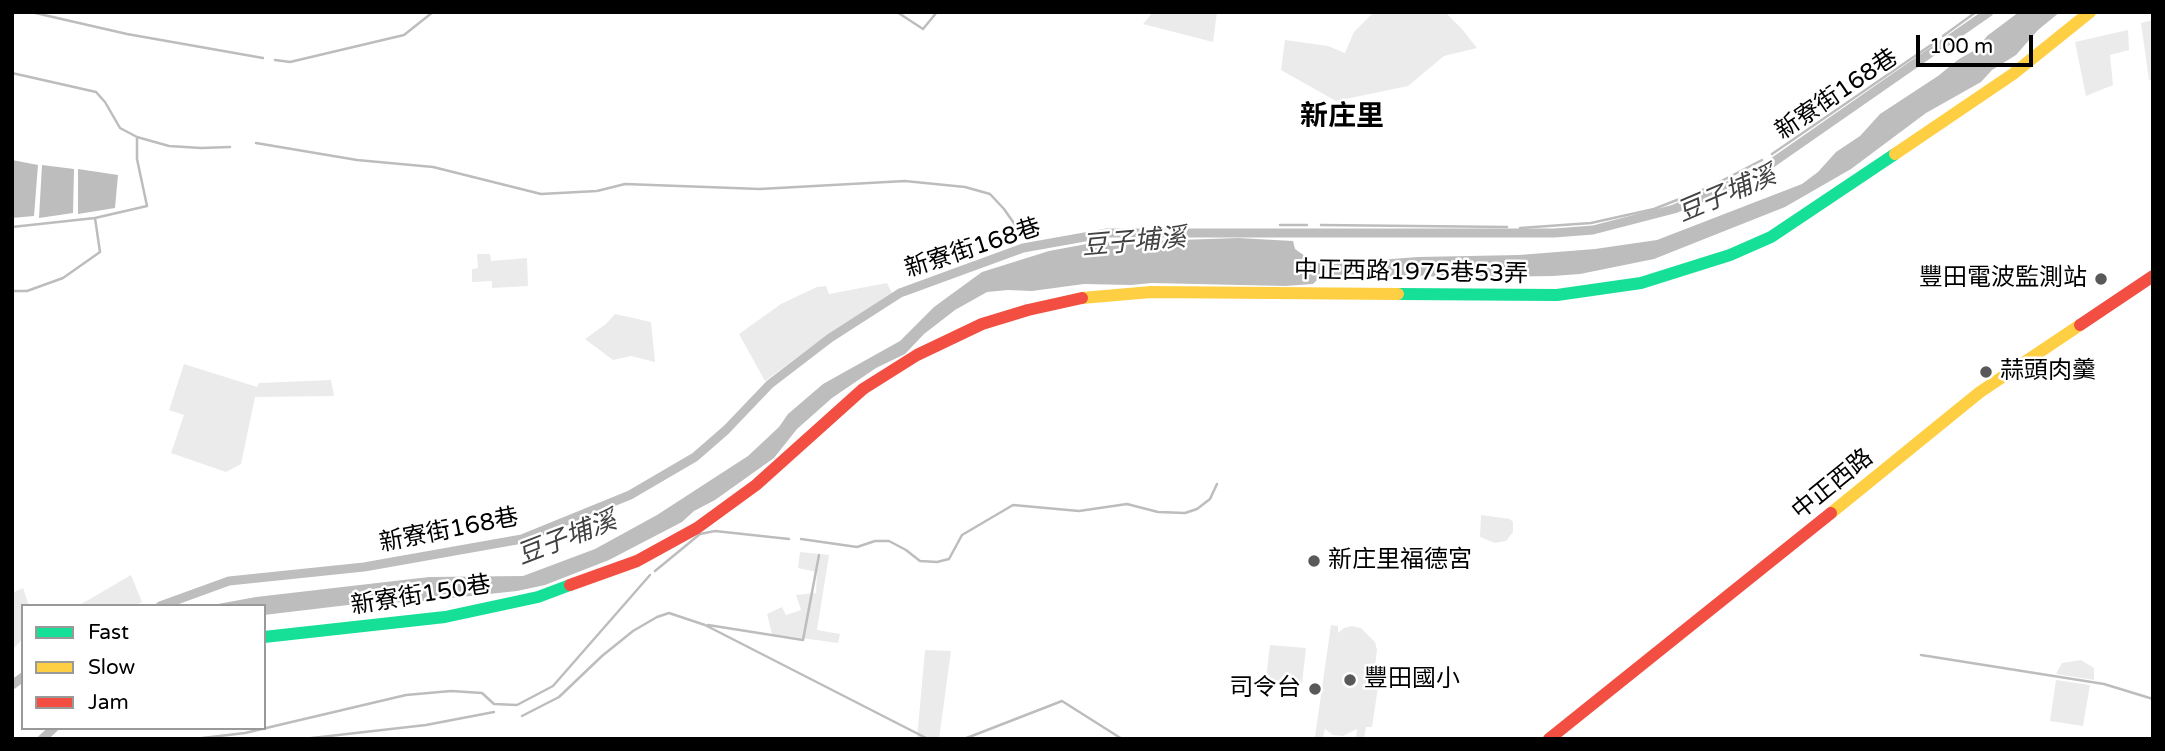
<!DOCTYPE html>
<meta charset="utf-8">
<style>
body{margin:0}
#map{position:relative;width:2165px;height:751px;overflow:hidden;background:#fff;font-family:"Varela Round",sans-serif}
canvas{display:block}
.frame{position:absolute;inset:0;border:14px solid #000;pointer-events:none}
.legend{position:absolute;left:21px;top:604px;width:245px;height:126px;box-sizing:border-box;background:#fff;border:2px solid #999;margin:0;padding:9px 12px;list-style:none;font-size:21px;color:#000}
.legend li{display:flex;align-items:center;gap:14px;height:35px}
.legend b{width:35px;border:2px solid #999}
.scale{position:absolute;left:1916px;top:35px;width:117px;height:32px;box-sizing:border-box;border:4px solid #000;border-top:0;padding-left:9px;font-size:21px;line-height:24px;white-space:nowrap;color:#000;-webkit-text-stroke:5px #fff;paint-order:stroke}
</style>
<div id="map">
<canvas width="2165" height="751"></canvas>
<div class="frame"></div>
<ul class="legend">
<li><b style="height:9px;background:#16e098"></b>Fast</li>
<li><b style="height:9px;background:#ffcf43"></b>Slow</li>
<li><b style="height:9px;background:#f24e42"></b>Jam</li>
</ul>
<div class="scale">100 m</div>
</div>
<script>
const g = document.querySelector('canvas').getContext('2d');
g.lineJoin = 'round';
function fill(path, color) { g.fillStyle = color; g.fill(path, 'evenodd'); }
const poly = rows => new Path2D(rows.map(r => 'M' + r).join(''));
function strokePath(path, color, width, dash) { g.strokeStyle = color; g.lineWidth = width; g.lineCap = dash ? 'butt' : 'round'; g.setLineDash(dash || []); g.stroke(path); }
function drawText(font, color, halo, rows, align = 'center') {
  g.font = font + ' "Varela Round","Noto Sans TC",sans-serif'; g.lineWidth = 5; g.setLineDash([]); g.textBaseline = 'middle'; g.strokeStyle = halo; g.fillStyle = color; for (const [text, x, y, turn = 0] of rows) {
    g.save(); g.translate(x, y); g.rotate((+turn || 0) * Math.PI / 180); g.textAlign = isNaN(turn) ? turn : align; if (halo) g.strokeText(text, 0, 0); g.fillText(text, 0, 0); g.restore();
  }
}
const green = poly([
 [1153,12,1217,12,1213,42,1143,24],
 [1374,12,1445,12,1462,29,1477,48,1444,56,1408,86,1336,101,1281,70,1285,40,1328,46,1345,53,1354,32],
 [2153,20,2153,80,2149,80,2141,23],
 [2128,30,2129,50,2110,55,2113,85,2086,96,2075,42],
 [477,254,490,254,491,261,527,258,528,286,492,288,492,281,472,282,472,269,478,268],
 [887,283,892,293,834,330,765,381,739,334,781,304,817,287,826,286,829,294],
 [615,314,651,322,655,362,631,356,613,360,585,339,606,324],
 [184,364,257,387,259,383,331,380,334,396,255,397,241,464,226,472,171,453,184,415,169,410],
 [1481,515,1510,519,1513,522,1513,532,1506,541,1495,543,1480,537],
 [800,552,829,555,817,630,840,634,838,643,772,634,767,614,782,607,786,615,801,610,796,595,816,593,817,572,798,568],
 [131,575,142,602,134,606,78,606],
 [23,588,29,606,23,606,23,639,12,650,12,593],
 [1331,625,1338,626,1338,633,1344,628,1352,626,1361,628,1375,642,1377,650,1372,688,1375,673,1380,674,1372,727,1366,727,1364,739,1356,739,1357,729,1343,736,1333,735,1325,729,1323,738,1315,737],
 [1270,645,1306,648,1302,683,1266,679],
 [925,650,951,651,939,739,917,739],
 [2081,660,2094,668,2094,680,2056,674,2062,663],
 [2056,680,2090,685,2083,726,2050,721]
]);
const water = poly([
 [2019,12,2060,12,2038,30,2016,55,1992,70,1981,82,1926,113,1851,169,1785,207,1654,259,1580,274,1553,276,1487,277,1470,279,1412,275,1368,278,1343,275,1318,279,1313,284,1285,286,1152,283,1131,285,1084,284,1032,291,1008,290,987,292,955,310,924,334,905,354,876,368,832,398,797,429,774,458,715,500,694,511,682,522,609,560,545,585,517,591,423,601,348,605,264,615,264,606,207,606,256,597,429,577,523,576,595,549,657,515,748,456,779,427,788,414,823,384,900,341,934,307,982,272,1049,251,1092,243,1238,238,1293,241,1295,249,1312,261,1365,261,1418,257,1519,255,1595,249,1657,240,1802,184,1818,172,1836,152,1860,136,1880,114,1938,76,1959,59,1977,49,1987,36],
 [12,160,38,165,34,216,12,218],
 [42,165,74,169,73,213,39,218],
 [78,169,118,175,115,208,78,214]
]);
const stream = poly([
 [31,12,127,34,263,58],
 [897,12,923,29,937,12],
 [1943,36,1976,12],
 [275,60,290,62,404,35,433,12],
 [12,73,96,92,105,102,120,128,137,137,169,146,201,148,230,147],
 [256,143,357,160,433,167,541,194,597,191,625,184,760,189,905,181,965,187,990,194,1004,209,1025,239],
 [1772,154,1934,43],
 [1280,225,1307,225],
 [1321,225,1507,227],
 [12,227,95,218],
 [1520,228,1591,223,1654,209,1710,187,1762,160],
 [12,291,27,291,63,278,100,252,95,218,147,206,137,159,137,137],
 [801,539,857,547,875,541,889,541,906,550,920,561,937,562,949,559,962,535,1013,505,1079,511,1127,504,1158,512,1185,513,1197,509,1210,499,1217,484],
 [655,571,700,534,715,531,789,539],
 [708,625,803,640,819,555],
 [1921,655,2104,684,2153,699],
 [522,716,559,697,602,656,633,631,657,617,669,613,705,625,928,739],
 [194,739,245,733,406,695,451,691,482,693,494,704,517,705,553,686,650,575],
 [303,739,426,725,494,712],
 [964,739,1062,701,1122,739]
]);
const street = poly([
 [160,606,229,581,364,567,522,539,630,495,695,457,726,430,770,384,830,338,900,293,1023,248,1107,233,1554,233,1593,230,1674,209,1724,188,1772,163,1989,12],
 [12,685,23,677],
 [42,739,54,728]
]);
const fast = poly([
 [1398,294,1557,295,1641,283,1730,255,1771,237,1895,154],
 [264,637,445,617,538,597,570,585]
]);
const slow = poly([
 [1895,154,2013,74,2090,12],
 [1082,298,1151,292,1398,294],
 [1831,513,1980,392,2080,325]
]);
const jam = poly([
 [2080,325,2153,276],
 [570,585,637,561,697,528,756,485,863,389,917,355,982,324,1028,310,1082,298],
 [1549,739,1831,513]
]);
const markers = [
 [2101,279,7,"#595959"],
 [1986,372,7,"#595959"],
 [1314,561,7,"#595959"],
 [1350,680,7,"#595959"],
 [1315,689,7,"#595959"]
];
const streetNames = [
 ["新寮街168巷",1837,95,-34],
 ["新寮街168巷",973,249,-18],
 ["中正西路1975巷53弄",1411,273,1],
 ["中正西路",1833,485,-39],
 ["新寮街168巷",449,531,-11],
 ["新寮街150巷",421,596,-9]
];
const poiNames = [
 ["豐田電波監測站",2087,279,"right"],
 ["蒜頭肉羹",2000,372],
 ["新庄里福德宮",1328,561],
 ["豐田國小",1364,680],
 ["司令台",1301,689,"right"]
];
const waterNames = [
 ["豆子埔溪",1727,195,-23],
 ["豆子埔溪",1134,243,-5],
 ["豆子埔溪",567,539,-21]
];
const quarterNames = [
 ["新庄里",1342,118]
];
fill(green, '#ebebeb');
fill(water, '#bdbdbd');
strokePath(stream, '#bdbdbd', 2.5);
strokePath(street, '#bebebe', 9);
strokePath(fast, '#16e098', 12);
strokePath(slow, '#ffcf43', 12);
strokePath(jam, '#f24e42', 12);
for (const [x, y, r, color] of markers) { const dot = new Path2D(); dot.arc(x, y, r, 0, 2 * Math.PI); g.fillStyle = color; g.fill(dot); strokePath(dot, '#fff', 2.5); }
drawText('24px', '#000', '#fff', streetNames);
drawText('24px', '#000', '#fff', poiNames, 'left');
drawText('italic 26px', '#424242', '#fff', waterNames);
drawText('bold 28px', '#000', '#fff', quarterNames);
</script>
